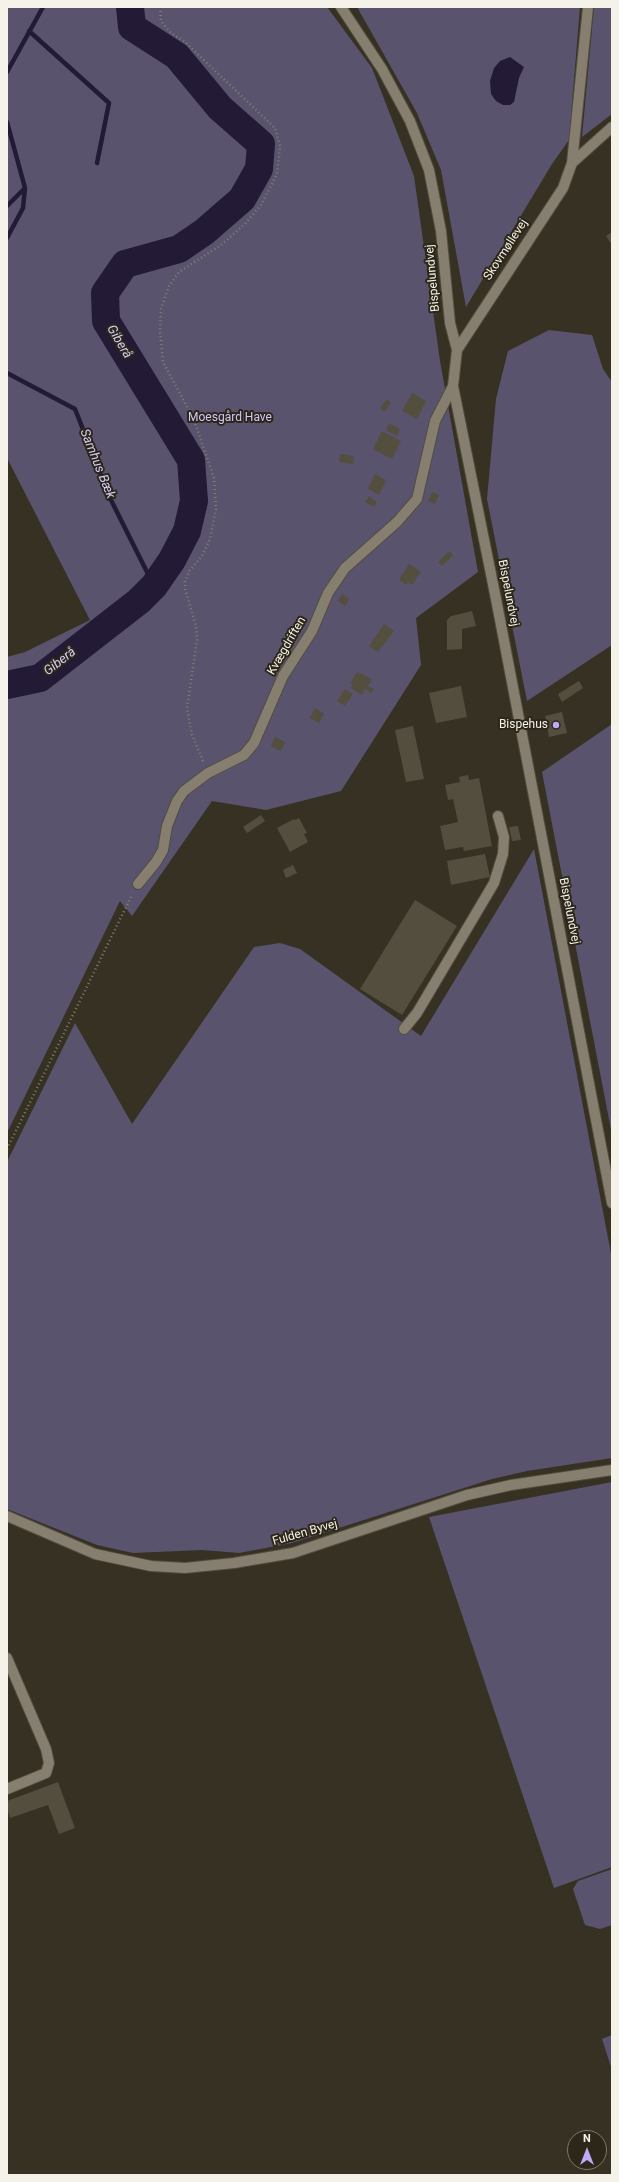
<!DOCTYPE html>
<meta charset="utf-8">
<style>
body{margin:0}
#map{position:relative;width:619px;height:2182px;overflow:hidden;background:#373123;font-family:Roboto,sans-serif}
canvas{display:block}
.frame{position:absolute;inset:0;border:8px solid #f5f2e9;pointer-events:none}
.north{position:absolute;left:567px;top:2130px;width:40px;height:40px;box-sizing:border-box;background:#2c2719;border:1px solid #7c786c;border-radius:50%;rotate:0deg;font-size:11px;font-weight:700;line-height:16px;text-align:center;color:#f5f2e9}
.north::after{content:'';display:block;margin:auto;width:14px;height:18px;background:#bda9f5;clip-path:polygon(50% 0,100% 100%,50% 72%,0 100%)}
</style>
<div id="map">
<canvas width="619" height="2182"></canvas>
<div class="frame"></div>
<div class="north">N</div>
</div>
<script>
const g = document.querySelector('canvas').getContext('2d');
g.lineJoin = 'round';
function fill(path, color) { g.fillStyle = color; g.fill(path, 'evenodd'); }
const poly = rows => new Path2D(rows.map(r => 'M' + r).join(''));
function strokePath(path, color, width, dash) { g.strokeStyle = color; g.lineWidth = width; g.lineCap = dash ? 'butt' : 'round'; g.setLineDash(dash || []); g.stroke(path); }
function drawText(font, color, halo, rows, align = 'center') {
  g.font = font + ' Roboto,sans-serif'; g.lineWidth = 4; g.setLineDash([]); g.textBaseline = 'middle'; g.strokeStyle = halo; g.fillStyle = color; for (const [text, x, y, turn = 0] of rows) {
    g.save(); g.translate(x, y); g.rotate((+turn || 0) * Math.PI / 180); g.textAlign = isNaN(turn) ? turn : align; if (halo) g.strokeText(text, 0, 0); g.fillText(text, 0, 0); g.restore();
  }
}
const green = poly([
 [7,7,327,7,372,68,414,176,440,361,478,572,416,618,421,665,341,791,266,810,212,801,132,916,120,901,7,1133,7,657,25,652,90,620,7,458],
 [357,7,580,7,569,140,552,164,466,307,441,170,417,113],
 [594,7,612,7,612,114,582,137],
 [549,330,592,335,603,369,612,382,612,645,527,701,487,499,496,399,508,351],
 [612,724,612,1135,542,772],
 [534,849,612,1259,612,1458,527,1471,492,1479,292,1543,239,1553,202,1550,133,1553,97,1545,7,1509,7,1162,75,1023,132,1124,254,947,280,943,300,949,421,1036],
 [612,1482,612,1867,554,1888,429,1517],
 [612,1869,612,1925,600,1929,585,1925,573,1889,578,1881],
 [612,2035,612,2070,602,2039]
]);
const water = poly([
 [510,57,524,67,519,78,514,102,510,105,503,105,496,101,491,94,490,81,494,68,500,61]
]);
const stream = poly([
 [29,31,109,103,97,163],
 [7,72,43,7],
 [7,122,25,188,23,208,7,238],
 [7,206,25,188],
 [7,373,75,409,110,498,154,586]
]);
const river = poly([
 [7,685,40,678,139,601,154,586,172,560,187,531,194,501,191,460,106,321,105,293,125,264,179,249,204,232,242,199,259,169,261,144,220,108,177,56,132,27,130,7]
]);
const building = poly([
 [612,232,612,245,606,236],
 [412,393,426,401,417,419,402,411],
 [387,399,391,403,384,412,380,408],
 [389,423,400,429,397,436,386,430],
 [382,431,401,441,392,459,373,449],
 [340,454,354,456,353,464,339,462],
 [375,474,386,480,379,495,368,489],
 [432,492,439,495,435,504,428,501],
 [369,496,377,502,374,507,365,502],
 [449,551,453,555,442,566,438,562],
 [409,564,421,572,412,585,408,582,406,585,399,579],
 [342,594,349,599,345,606,338,601],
 [472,611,476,626,462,629,462,649,447,650,447,620,451,616],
 [384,624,394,631,378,652,369,646],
 [357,672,372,679,368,686,374,689,371,693,365,689,362,695,351,688,352,685,350,683],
 [579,681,583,688,562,702,558,694],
 [461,686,467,717,436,723,429,693],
 [345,689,353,694,345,706,337,701],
 [315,708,324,714,319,723,310,718],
 [562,712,567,733,549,737,545,716],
 [413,726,424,779,406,782,395,730],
 [275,737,285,742,281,751,271,746],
 [468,775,469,780,479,778,492,846,464,851,463,847,445,850,440,826,458,822,453,799,448,800,445,785,460,782,459,777],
 [261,815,265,821,247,833,243,827],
 [299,818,307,833,304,834,308,842,290,852,277,828,294,819,295,820],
 [518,826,521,840,512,841,509,827],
 [485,854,490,877,451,885,447,861],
 [293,865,297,873,286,878,283,870],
 [415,900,457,926,402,1015,360,989],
 [58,1782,75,1828,59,1834,48,1805,10,1818,7,1809,7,1801]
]);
const path = poly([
 [160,7,161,21,170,32,185,42,275,128,280,146,277,174,261,205,245,224,221,245,179,272,169,286,161,309,160,330,163,362,194,420,214,478,216,509,210,539,202,556,190,570,185,581,185,589,196,626,197,640,187,708,192,735,204,763],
 [7,1149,132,895]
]);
const minor = poly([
 [341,7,382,69,410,121,429,170,441,231,450,323,457,350,453,386,496,599,612,1203],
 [572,163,612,127],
 [457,350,563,188,572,163,588,7],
 [138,884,156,862,163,850,167,826,177,801,184,791,208,773,244,755,254,743,283,676,312,631,328,593,345,568,397,522,417,499,435,421,453,386],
 [404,1029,417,1013,494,883,503,854,504,837,498,816],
 [7,1516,95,1554,151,1566,185,1568,234,1563,293,1553,467,1495,511,1485,612,1470],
 [7,1658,46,1749,49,1763,46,1773,7,1789]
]);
const markers = [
 [556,725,4,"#bda9f5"]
];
const streetNames = [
 ["Skovmøllevej",506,250,-57],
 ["Bispelundvej",433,278,-95],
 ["Bispelundvej",508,593,79],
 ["Kvægdriften",287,646,-60],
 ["Bispelundvej",569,911,79],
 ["Fulden Byvej",305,1533,-16]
];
const parkNames = [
 ["Moesgård Have",230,418]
];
const poiNames = [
 ["Bispehus",548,725]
];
const waterNames = [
 ["Giberå",119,342,59],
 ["Samhus Bæk",97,464,68],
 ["Giberå",60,662,-38]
];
fill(green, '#5a536e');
fill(water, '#231b36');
strokePath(stream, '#231b36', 4.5);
strokePath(river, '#231b36', 28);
fill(building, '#534e3e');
strokePath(minor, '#524d40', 12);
strokePath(path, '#837e72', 2.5, [1, 3]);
strokePath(minor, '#867f6f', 10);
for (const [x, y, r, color] of markers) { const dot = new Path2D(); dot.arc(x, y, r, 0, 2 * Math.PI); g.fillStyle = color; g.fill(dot); strokePath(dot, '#2c2719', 1.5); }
drawText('12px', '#f5f2e9', '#2c2719', streetNames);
drawText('12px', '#d4c6ff', '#2c2719', parkNames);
drawText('12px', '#f5f2e9', '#2c2719', poiNames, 'right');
drawText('italic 13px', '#d7ccfb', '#2c2719', waterNames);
</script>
